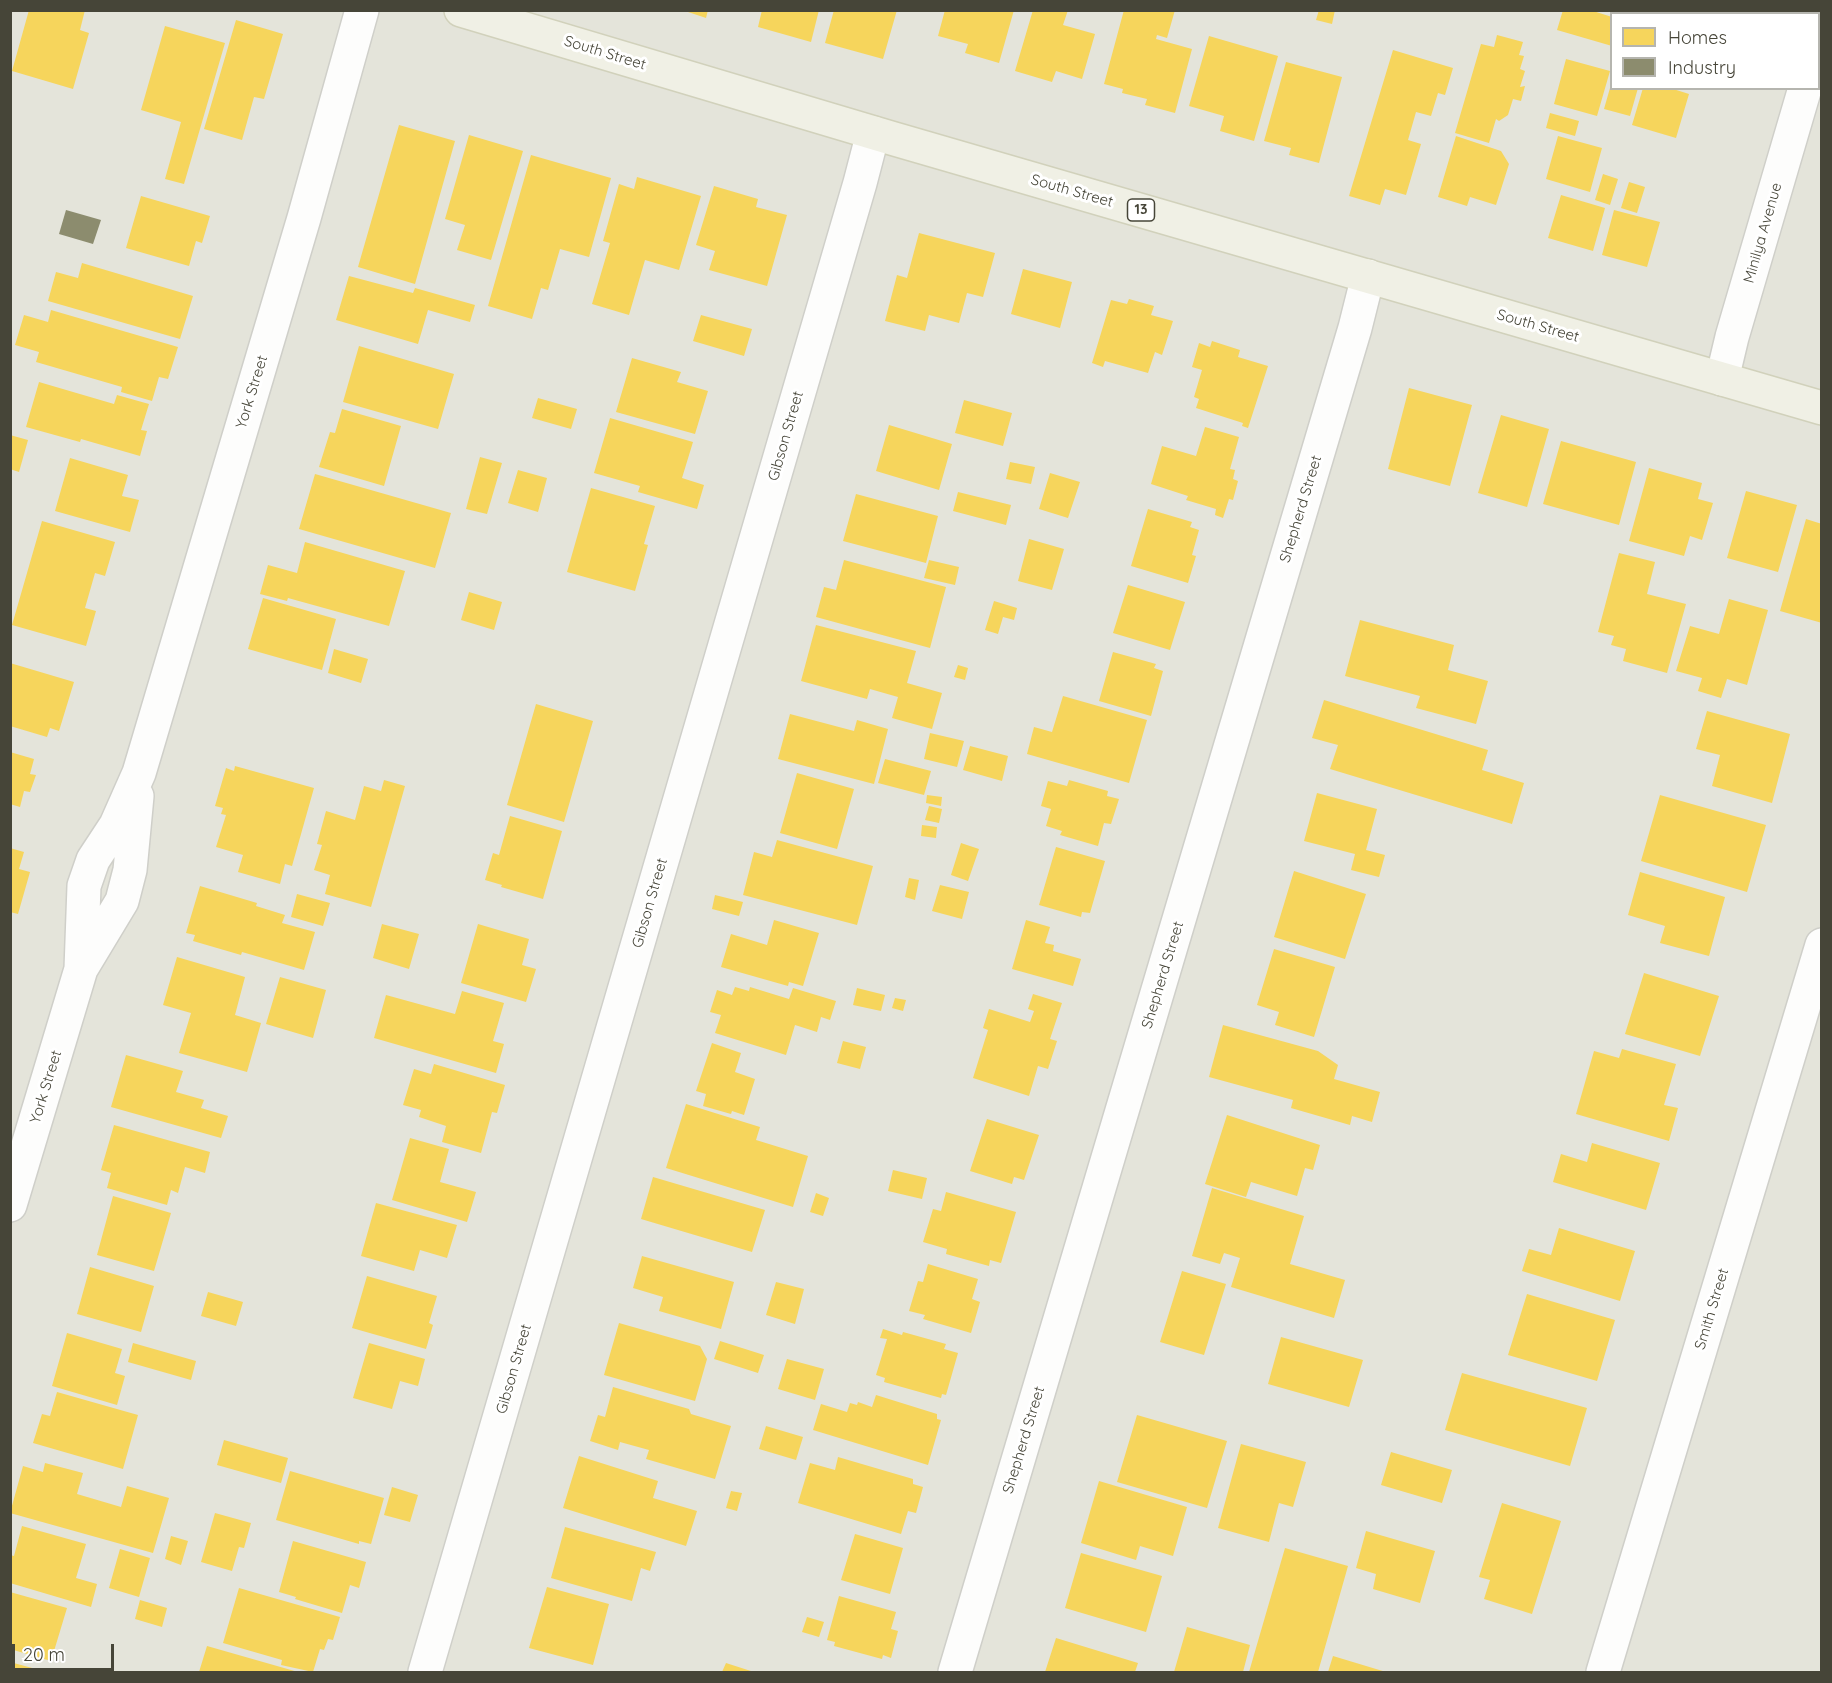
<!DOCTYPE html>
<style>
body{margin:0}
#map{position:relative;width:1832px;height:1683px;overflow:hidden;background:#f1f1eb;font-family:Quicksand,sans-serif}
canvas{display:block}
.frame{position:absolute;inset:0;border:12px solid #464538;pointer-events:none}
.legend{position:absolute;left:1610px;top:12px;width:210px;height:78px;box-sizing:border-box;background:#fff;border:2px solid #b5b5af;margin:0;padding:8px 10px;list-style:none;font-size:18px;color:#464538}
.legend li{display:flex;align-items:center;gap:12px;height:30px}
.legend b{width:30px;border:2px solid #b5b5af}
.scale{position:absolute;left:12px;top:1644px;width:102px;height:27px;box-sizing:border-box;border:3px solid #464538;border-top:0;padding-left:8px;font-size:18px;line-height:21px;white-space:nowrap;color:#464538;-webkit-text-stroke:4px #fff;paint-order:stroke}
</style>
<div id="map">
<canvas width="1832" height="1683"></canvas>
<div class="frame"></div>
<ul class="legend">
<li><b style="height:16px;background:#f6d55c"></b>Homes</li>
<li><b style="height:16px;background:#8c8c6e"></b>Industry</li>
</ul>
<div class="scale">20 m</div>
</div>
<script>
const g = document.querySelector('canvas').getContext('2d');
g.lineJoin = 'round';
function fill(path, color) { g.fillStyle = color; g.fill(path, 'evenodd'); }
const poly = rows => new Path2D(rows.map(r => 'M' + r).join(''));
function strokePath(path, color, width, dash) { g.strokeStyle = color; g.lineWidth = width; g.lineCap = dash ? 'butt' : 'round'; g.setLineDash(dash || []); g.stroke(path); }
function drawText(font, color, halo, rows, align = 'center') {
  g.font = font + ' Quicksand,sans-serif'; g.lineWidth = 6; g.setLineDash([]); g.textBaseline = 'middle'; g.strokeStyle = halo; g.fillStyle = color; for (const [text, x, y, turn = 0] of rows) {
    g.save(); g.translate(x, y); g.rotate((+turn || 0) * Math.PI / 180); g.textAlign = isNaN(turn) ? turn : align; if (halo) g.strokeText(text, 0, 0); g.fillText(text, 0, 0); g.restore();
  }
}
const residential = poly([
 [11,11,1821,11,1821,1672,11,1672],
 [1612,14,1818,14,1818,88,1612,88]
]);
const homes = poly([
 [29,10,85,10,80,30,89,33,73,89,12,71],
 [682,10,708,10,706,18],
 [762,10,819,10,811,42,758,27],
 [834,10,897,10,883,59,825,43],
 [945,10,1014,10,999,63,965,53,968,44,938,36],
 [1033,10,1068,10,1063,25,1095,34,1082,79,1056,71,1052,82,1015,71],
 [1124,10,1175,10,1167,38,1157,35,1156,39,1192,49,1175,113,1145,105,1147,99,1122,93,1123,89,1104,84],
 [1319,10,1335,10,1332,24,1316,20],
 [1563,10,1590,10,1612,17,1612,46,1557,30],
 [1634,10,1686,10,1686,14,1633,14],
 [236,20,283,34,264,99,254,97,242,140,204,129],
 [165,26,225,43,184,184,165,179,181,122,141,110],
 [1497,35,1523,42,1519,55,1524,56,1520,69,1525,71,1520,87,1525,86,1521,101,1513,99,1508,115,1499,121,1496,119,1489,143,1455,133,1481,44,1494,47],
 [1209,36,1278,56,1254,141,1220,131,1224,116,1189,106],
 [1393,50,1453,68,1445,95,1438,93,1431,116,1416,112,1408,140,1421,144,1406,195,1385,189,1380,205,1349,196],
 [1566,59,1610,71,1597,116,1554,104],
 [1286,62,1342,77,1319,163,1289,155,1291,148,1264,141],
 [1610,88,1638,88,1630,116,1604,109],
 [1643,88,1670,88,1689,94,1676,138,1632,125],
 [1550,113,1579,121,1575,136,1546,128],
 [399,125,455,141,415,284,358,267],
 [469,135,523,151,491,260,457,250,465,225,445,219],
 [1456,136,1501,151,1509,164,1496,205,1470,197,1467,206,1438,197],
 [1558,136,1602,148,1590,192,1546,179],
 [531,155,611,178,589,257,560,249,548,290,541,288,532,319,488,306],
 [1603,174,1618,179,1610,205,1595,200],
 [637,177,701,196,679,270,645,260,629,315,592,304,610,243,603,241,619,184,634,189],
 [1629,182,1645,187,1637,213,1621,208],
 [714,186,758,199,756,207,787,215,767,286,709,270,715,251,696,245],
 [1561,195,1605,208,1593,251,1548,238],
 [141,196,210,216,202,243,196,241,189,266,126,248],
 [1614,210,1660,222,1647,267,1602,255],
 [919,233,995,253,983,297,967,293,959,323,929,315,925,331,885,321,897,275,907,278],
 [82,263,193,296,180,339,48,301,56,272,78,278],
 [1023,269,1072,282,1060,328,1011,314],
 [349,276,413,293,415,288,475,305,470,322,428,310,418,344,336,320],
 [1129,299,1154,306,1151,315,1173,321,1162,355,1155,352,1148,373,1105,361,1103,367,1092,363,1111,300,1127,304],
 [51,310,178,347,168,379,159,377,152,401,121,392,122,387,36,362,39,352,15,345,24,315,48,322],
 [701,315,752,329,744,356,693,341],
 [1212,341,1240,350,1238,357,1268,366,1248,428,1242,426,1243,423,1196,408,1199,399,1194,397,1202,370,1192,367,1199,343,1210,347],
 [359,346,454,374,438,429,343,402],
 [632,358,681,372,677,382,708,391,695,434,616,412],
 [39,382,114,404,117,395,149,404,141,430,147,431,140,456,81,439,80,442,26,427],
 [1409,388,1472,405,1450,486,1388,469],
 [538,398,577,409,571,429,532,418],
 [964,400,1012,413,1003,446,955,433],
 [342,409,401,426,384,486,319,467,330,432,335,433],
 [1501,415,1549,429,1527,507,1478,493],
 [610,418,693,442,682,478,704,485,697,509,638,492,640,486,594,473],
 [889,425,952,444,939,490,876,471],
 [1205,427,1239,437,1230,469,1235,470,1233,479,1238,481,1233,500,1229,499,1223,518,1215,515,1216,509,1186,500,1188,496,1151,484,1162,446,1196,456],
 [10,435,28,440,19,472,10,469],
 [1561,441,1636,462,1619,525,1543,504],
 [480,457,502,463,487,514,466,509],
 [70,458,128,475,122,496,139,500,130,532,55,511],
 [1010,462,1035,467,1031,484,1006,479],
 [1649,468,1702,483,1698,499,1713,503,1702,540,1690,536,1684,556,1629,541],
 [518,470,547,478,538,512,508,503],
 [1050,473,1080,482,1068,518,1039,509],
 [315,474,451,513,435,568,299,529],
 [591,488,655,506,644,544,648,545,635,591,567,572],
 [1746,491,1797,505,1778,572,1727,558],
 [958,492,1011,505,1006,525,953,511],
 [856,494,938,516,926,563,843,541],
 [1148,509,1192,522,1190,527,1199,530,1192,555,1196,556,1188,583,1131,566],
 [1806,519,1822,524,1822,623,1780,611],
 [42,521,115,542,105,576,95,573,85,608,96,611,86,646,12,625],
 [1029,539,1064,549,1052,590,1018,581],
 [305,542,405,571,389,626,288,598,287,601,260,594,268,565,297,573],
 [1619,553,1655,562,1647,594,1686,604,1667,673,1623,661,1626,649,1611,645,1614,636,1598,632],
 [844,560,946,587,930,648,816,617,824,587,836,590],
 [929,560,959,567,955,585,924,578],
 [1128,585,1185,602,1170,650,1113,633],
 [469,592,502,602,494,630,461,620],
 [263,598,336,619,322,670,248,649],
 [1729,599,1768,610,1747,685,1727,679,1721,698,1698,691,1702,678,1676,671,1690,626,1719,634],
 [994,601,1017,608,1014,620,1003,617,998,634,985,630],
 [1360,620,1454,645,1448,670,1488,681,1476,724,1416,708,1420,696,1345,676],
 [816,625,916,651,907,683,942,693,932,729,892,718,898,697,870,689,867,699,801,681],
 [334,649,368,659,361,683,328,673],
 [1113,652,1156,664,1154,668,1163,671,1151,716,1099,701],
 [10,663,74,682,59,731,50,728,47,737,10,726],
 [958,665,968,668,965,680,954,677],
 [1063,696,1147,720,1129,783,1027,754,1034,727,1052,732],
 [1324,700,1488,750,1482,770,1524,783,1512,824,1330,769,1338,745,1312,738],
 [536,704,593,721,564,822,507,805],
 [1707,711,1790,734,1772,803,1712,786,1720,755,1696,749],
 [790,714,854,731,857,720,888,729,874,784,778,759],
 [930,733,964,741,957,767,924,759],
 [970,746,1008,756,1002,781,963,770],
 [10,752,34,759,30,774,36,775,30,792,24,791,20,807,10,804],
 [885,759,931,771,924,795,878,783],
 [235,766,314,788,292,866,285,864,280,884,238,872,243,855,216,847,226,815,221,814,223,808,215,806,226,768,234,771],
 [797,773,854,789,837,849,780,833],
 [384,780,405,786,371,907,325,894,330,875,314,870,322,845,317,844,326,811,355,820,364,786,381,791],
 [1069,780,1108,791,1107,796,1119,799,1111,824,1104,823,1098,846,1060,835,1062,831,1046,826,1051,809,1041,806,1048,781,1067,786],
 [1317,793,1377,809,1366,850,1385,855,1379,877,1351,870,1355,854,1304,841],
 [927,795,942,797,941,806,926,803],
 [1660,795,1766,825,1747,892,1641,861],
 [929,806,942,809,939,823,925,820],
 [510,816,562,831,543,899,501,887,502,885,485,880,493,853,499,855],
 [922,825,937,827,936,838,921,836],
 [777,840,873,866,857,925,743,895,754,852,772,857],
 [961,843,979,849,968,881,951,875],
 [1056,847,1105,861,1090,913,1082,912,1081,917,1039,905],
 [10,848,24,852,19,869,30,872,18,914,10,912],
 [1294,871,1366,894,1345,959,1274,937],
 [1640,872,1725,897,1709,956,1660,943,1665,926,1628,915],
 [909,878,919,880,915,900,905,897],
 [940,885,969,892,962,919,932,911],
 [200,886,257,903,256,906,285,915,282,923,315,932,304,970,242,952,241,955,193,941,195,935,186,933],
 [297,894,330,903,323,926,291,917],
 [715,895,743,902,739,916,712,909],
 [774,920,819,933,803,986,789,982,788,986,721,967,731,934,767,945],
 [1026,920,1050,927,1045,943,1054,945,1053,951,1081,959,1073,986,1012,969],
 [382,924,419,934,409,969,373,958],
 [478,924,529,939,522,965,536,969,526,1002,461,983],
 [1274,949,1335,967,1314,1037,1275,1025,1279,1012,1257,1005],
 [177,957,245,977,235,1015,261,1023,247,1072,179,1053,191,1013,163,1005],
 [1644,973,1719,996,1700,1056,1625,1034],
 [280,977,326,990,313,1038,266,1024],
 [735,987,749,991,750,987,789,999,793,988,836,1001,830,1020,821,1017,817,1032,795,1025,786,1055,715,1033,721,1015,710,1012,717,990,732,995],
 [857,988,885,995,881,1011,853,1005],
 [462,991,504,1003,493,1041,504,1044,496,1073,374,1038,386,995,455,1014],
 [1033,994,1062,1003,1050,1039,1057,1041,1048,1069,1038,1066,1029,1096,973,1078,988,1030,983,1028,989,1009,1030,1022,1034,1011,1028,1009],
 [895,998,906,1000,903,1011,892,1008],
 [1223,1025,1318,1051,1338,1065,1334,1079,1380,1092,1372,1122,1352,1116,1350,1125,1291,1108,1293,1100,1209,1077],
 [843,1041,866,1047,860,1069,837,1063],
 [712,1043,741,1053,735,1072,755,1079,744,1115,732,1111,731,1114,703,1106,706,1094,696,1091],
 [1622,1049,1676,1064,1664,1105,1678,1108,1669,1141,1576,1114,1594,1051,1619,1058],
 [126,1055,183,1071,176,1092,204,1100,201,1108,228,1116,221,1138,111,1107],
 [434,1064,505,1085,497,1113,492,1112,481,1153,442,1142,446,1126,419,1117,421,1110,403,1105,414,1069,431,1074],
 [686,1104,760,1127,756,1140,808,1156,793,1207,666,1168],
 [1227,1115,1320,1145,1313,1170,1305,1168,1297,1196,1251,1182,1246,1197,1205,1184],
 [987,1119,1039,1135,1024,1180,1014,1177,1012,1184,970,1171],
 [114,1125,210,1152,205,1173,185,1167,178,1193,171,1190,167,1205,107,1188,111,1173,101,1170],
 [410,1138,449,1149,440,1182,476,1192,467,1222,392,1200],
 [1592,1143,1660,1163,1646,1210,1553,1182,1561,1154,1587,1162],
 [893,1170,927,1178,922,1199,888,1191],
 [653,1177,765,1210,752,1252,641,1219],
 [1212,1188,1304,1216,1290,1264,1345,1280,1334,1318,1231,1287,1240,1258,1224,1253,1220,1264,1192,1256],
 [946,1192,1016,1212,1001,1263,990,1260,989,1266,946,1254,947,1249,923,1242,933,1209,941,1211],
 [816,1193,829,1198,823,1216,810,1212],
 [113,1196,171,1213,154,1271,97,1255],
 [376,1203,457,1225,447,1258,420,1250,414,1271,361,1256],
 [1559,1228,1635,1251,1620,1301,1522,1271,1529,1249,1551,1255],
 [642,1256,734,1282,721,1329,659,1311,663,1297,633,1288],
 [928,1264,978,1279,972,1299,980,1302,971,1333,923,1319,925,1315,909,1311,918,1281,923,1282],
 [90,1267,154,1286,141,1332,77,1314],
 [1182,1271,1226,1284,1204,1355,1160,1342],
 [367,1276,437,1296,429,1323,433,1325,426,1349,352,1328],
 [776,1282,804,1289,795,1324,766,1315],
 [208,1292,243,1302,236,1326,201,1316],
 [1527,1294,1615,1320,1597,1381,1508,1355],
 [619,1323,700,1346,707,1359,695,1401,604,1375],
 [883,1329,902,1335,903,1332,946,1344,944,1349,958,1353,946,1395,942,1394,941,1398,884,1382,885,1378,876,1375,887,1339,880,1338],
 [67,1333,122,1349,115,1373,125,1376,117,1405,52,1386],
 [1281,1337,1363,1360,1349,1407,1268,1384],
 [720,1341,764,1355,758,1373,714,1359],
 [133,1343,196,1361,191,1380,128,1362],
 [369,1343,425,1359,418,1386,400,1381,392,1409,353,1398],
 [787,1359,824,1369,815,1400,778,1389],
 [1462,1373,1587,1408,1570,1466,1445,1430],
 [613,1387,689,1409,691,1414,731,1426,715,1479,646,1459,649,1450,620,1442,618,1450,590,1441,598,1415,605,1417],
 [57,1392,138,1415,123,1469,33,1443,42,1414,50,1416],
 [876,1395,937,1414,937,1419,941,1420,928,1465,813,1430,821,1404,847,1412,850,1403,857,1405,858,1402,872,1407],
 [1137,1415,1227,1441,1207,1508,1117,1482],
 [766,1426,803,1437,796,1460,759,1449],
 [224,1440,288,1458,281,1483,217,1465],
 [1241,1444,1306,1462,1293,1507,1279,1503,1269,1542,1218,1528],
 [1391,1452,1452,1470,1442,1503,1381,1485],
 [579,1456,658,1481,653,1498,697,1511,686,1546,563,1508],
 [838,1457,913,1479,913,1484,923,1487,916,1513,908,1511,901,1534,798,1503,810,1463,835,1470],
 [45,1463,83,1473,77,1494,121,1507,127,1486,169,1498,153,1553,10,1513,23,1466,43,1472],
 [290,1471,384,1498,371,1544,359,1541,359,1544,276,1520],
 [1099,1481,1187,1507,1173,1556,1140,1546,1136,1560,1081,1543],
 [392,1487,418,1495,410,1522,384,1515],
 [731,1491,742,1493,737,1511,726,1508],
 [1502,1503,1561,1521,1532,1614,1484,1599,1490,1580,1479,1577],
 [215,1513,251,1523,244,1548,239,1547,232,1571,201,1562],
 [22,1526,86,1544,76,1578,97,1584,91,1607,10,1583,10,1555,14,1556],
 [565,1527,656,1552,650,1571,641,1568,632,1601,551,1578],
 [1366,1531,1435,1551,1420,1603,1373,1589,1376,1574,1356,1568],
 [855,1534,903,1548,890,1594,841,1580],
 [171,1536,188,1541,181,1565,165,1559],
 [293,1541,366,1562,359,1588,350,1585,342,1613,295,1599,296,1597,279,1592],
 [1285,1548,1348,1566,1318,1672,1249,1672],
 [120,1549,150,1558,139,1597,109,1588],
 [1081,1553,1162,1576,1146,1632,1065,1608],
 [547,1587,609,1604,593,1665,529,1648],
 [239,1588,340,1617,333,1640,328,1639,324,1650,320,1649,313,1672,281,1665,282,1660,223,1643],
 [10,1592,67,1608,51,1661,10,1649],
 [839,1596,896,1612,891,1629,898,1631,891,1658,883,1655,882,1659,834,1646,835,1642,827,1640],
 [140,1600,167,1608,162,1627,135,1619],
 [807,1617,824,1622,819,1637,802,1632],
 [1187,1627,1250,1645,1243,1672,1174,1672],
 [1056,1638,1138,1663,1135,1672,1045,1672],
 [207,1646,298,1672,199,1672],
 [1333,1656,1386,1672,1328,1672],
 [10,1662,47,1672,10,1672],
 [726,1663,754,1672,722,1672]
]);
const industry = poly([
 [66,210,101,220,93,244,59,234]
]);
const minor = poly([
 [1818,44,1822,34],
 [1722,379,1732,337,1805,88],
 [81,969,84,886,93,860,116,825,139,773,304,218,362,10],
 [10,1205,81,969,122,901,130,870,137,796],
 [425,1672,860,183,873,133],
 [955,1672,1355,328,1368,276],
 [1603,1672,1822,945]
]);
const major = poly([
 [461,10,891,138,1822,408]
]);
const shields = [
 [1141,210,27]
];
const shieldNames = [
 ["13",1141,210]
];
const streetNames = [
 ["South Street",605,53,17],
 ["South Street",1072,191,16],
 ["Minilya Avenue",1763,233,-74],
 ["South Street",1538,326,16],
 ["York Street",252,392,-73],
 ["Gibson Street",786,436,-74],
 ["Shepherd Street",1301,509,-73],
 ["Gibson Street",650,903,-74],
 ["Shepherd Street",1163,975,-73],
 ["York Street",46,1087,-73],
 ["Smith Street",1712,1309,-73],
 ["Gibson Street",514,1369,-74],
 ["Shepherd Street",1024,1440,-73]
];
fill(residential, '#e4e4da');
fill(homes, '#f6d55c');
fill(industry, '#8c8c6e');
strokePath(minor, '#cfcfc9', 36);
strokePath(major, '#d1d1bb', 36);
strokePath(minor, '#fdfdfc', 33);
strokePath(major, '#f0f0e5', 33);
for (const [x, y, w] of shields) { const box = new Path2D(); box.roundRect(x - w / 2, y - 11, w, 22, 4.5); g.fillStyle = '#fff'; g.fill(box); strokePath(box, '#464538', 1.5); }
drawText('bold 14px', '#464538', null, shieldNames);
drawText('15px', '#464538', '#fff', streetNames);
</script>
